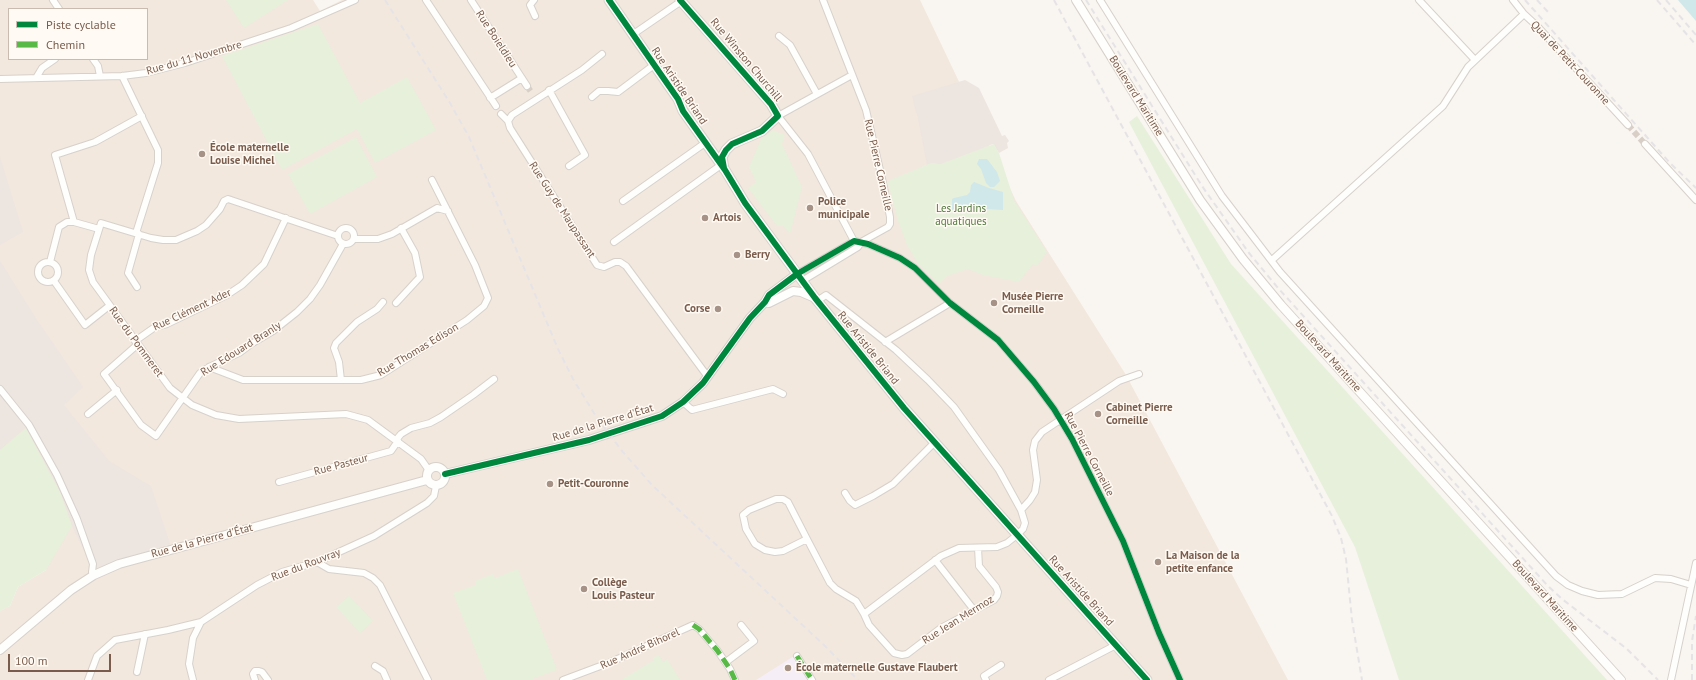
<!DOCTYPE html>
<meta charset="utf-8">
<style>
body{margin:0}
#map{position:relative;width:1696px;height:680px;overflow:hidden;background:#f9f5f0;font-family:"PT Sans",sans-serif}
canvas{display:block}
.legend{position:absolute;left:8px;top:8px;width:140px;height:52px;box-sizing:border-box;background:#fffaf3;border:1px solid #cabbb1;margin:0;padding:5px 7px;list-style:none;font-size:12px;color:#7a5c4d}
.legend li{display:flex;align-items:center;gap:8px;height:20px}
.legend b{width:20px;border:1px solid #cabbb1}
.scale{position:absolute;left:8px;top:654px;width:103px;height:18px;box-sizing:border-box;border:2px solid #7a5c4d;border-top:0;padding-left:5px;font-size:12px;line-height:14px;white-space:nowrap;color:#7a5c4d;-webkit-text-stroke:3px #fffaf3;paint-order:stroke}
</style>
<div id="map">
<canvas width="1696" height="680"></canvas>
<ul class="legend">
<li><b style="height:5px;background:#00873e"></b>Piste cyclable</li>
<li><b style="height:5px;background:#58b947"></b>Chemin</li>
</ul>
<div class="scale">100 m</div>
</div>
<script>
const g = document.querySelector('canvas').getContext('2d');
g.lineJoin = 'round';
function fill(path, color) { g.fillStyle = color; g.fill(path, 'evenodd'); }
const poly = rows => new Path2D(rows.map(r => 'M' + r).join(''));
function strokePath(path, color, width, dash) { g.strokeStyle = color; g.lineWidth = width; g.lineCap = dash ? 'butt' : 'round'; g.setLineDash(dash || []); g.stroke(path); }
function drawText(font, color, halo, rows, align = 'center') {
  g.font = font + ' "PT Sans",sans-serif'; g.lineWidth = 3; g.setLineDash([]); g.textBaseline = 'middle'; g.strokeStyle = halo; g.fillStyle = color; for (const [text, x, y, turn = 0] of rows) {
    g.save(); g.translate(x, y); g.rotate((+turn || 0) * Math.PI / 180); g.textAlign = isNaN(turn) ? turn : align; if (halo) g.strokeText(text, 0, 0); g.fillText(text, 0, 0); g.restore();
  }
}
const residential = poly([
 [0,0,313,0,320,11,342,0,920,0,1016,201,1126,375,1288,680,0,680,0,611,10,606,18,587,46,570,0,450],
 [9,9,147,9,147,59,9,59]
]);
const industrial = poly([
 [965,80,979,88,1002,136,1005,135,1009,141,1007,143,1008,148,999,153,993,144,941,164,931,163,927,165,917,114,916,113,912,96],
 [0,157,23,232,0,245],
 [0,261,37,320,83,387,64,405,109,461,151,486,170,544,93,569,72,526,60,492,25,428,0,450]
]);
const education = poly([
 [794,656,808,680,756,680]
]);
const green = poly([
 [226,0,288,0,244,28],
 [318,24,360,103,407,77,436,130,375,163,357,129,282,170,222,56],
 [1137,116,1231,264,1607,680,1399,680,1355,547,1129,122],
 [773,130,785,135,782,144,802,187,790,234,783,226,777,226,748,188,756,182,749,167,761,139],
 [356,137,377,177,310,214,288,174],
 [994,144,999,153,1014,200,1047,252,1037,266,1033,264,1019,282,983,275,968,269,947,276,939,284,918,264,907,245,898,221,888,183,890,180,931,163,941,164],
 [26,428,60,492,72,526,46,570,18,587,10,606,0,611,0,450],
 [518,569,557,670,534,678,534,680,487,680,453,593,476,585,475,581,493,574,495,578],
 [349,596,373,621,360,633,336,607],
 [659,655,663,662,667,659,680,680,621,680,654,660,653,658]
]);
const water = poly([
 [1678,0,1696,0,1696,21],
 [979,159,987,159,997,172,1000,181,994,187,990,187,986,183,981,169,977,164],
 [974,182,989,188,1003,192,1003,210,987,209,972,213,952,210,952,199,954,198,967,195,970,192,971,185]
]);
const minorTunnel = poly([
 [527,86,532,93],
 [1628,125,1645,144]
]);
const minor = poly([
 [53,0,59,9],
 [426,0,496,106],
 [471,0,527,86],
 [534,0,530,5,535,16],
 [1100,0,1222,196,1280,272,1556,576,1568,585,1582,591,1598,595,1622,594,1655,578,1671,579,1691,585],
 [1419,0,1475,60],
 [1513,0,1524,14,1538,27,1628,125],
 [632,35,683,0],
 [779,36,790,45,817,94],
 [93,59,98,66,100,76],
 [852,75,778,116,808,154,854,241],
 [122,76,158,150,158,163,136,233],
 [36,78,42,68,55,59],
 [0,79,122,76,146,73,185,63,291,28,355,0],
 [549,90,585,155,569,166],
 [592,97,599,91,608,91,618,92,654,65],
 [490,98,522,78],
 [501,114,508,121,510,128,597,265,604,267,615,262,620,262,626,266,708,377],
 [508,121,512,115,582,70,602,54],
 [1645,144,1696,200],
 [623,201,705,143],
 [74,222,55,155,95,142,142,116],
 '338 236a8 8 0 1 1 16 0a8 8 0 1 1-16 0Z',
 [338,236,228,199,224,201,220,209,206,225,197,231,176,240,163,240,151,238,101,223,91,255,89,270,93,282,170,388,192,405,216,415,239,419,346,414,368,420,421,459,428,469],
 [354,239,378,239,392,234,437,208,448,211],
 [614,242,721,165],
 [1272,260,1443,106,1468,67,1524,14],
 '38 272a10 10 0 1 1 20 0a10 10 0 1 1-20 0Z',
 [50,262,59,227,67,222,74,222,99,229],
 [797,274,854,241,868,244,900,258,915,268,950,303,998,340,1034,382,1054,409,1072,439,1123,541,1159,633,1180,680],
 [54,281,85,325,109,306],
 [802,281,858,247,861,242,888,227,890,224,890,217,883,183,866,110,823,0],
 [137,287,128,273,139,234],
 [396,303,420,277,415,253,401,228],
 [135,341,155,327,167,324,227,295,242,285,264,264,286,218],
 [885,342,950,303],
 [137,345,104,374,141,425,156,436,200,373,209,367,239,353,251,344,273,331,297,312,310,299,320,285,343,244],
 [209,367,243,380,361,380,381,375,467,320,484,306,488,298,475,265,432,180],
 [341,380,339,362,334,348,336,343,357,322,377,309,383,302],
 [0,389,29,425,57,475,77,519,93,564,92,572,94,575],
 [683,402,692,410,773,389,783,394],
 [88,414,117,390],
 [396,440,401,434,411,428,430,423,441,417,473,395,494,379],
 [279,482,391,451,398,441],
 [845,493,850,501,855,505,873,496,893,484,935,442],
 [1021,510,1030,500,1035,492,1037,480,1033,450,1035,441,1042,432,1119,381,1139,374],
 [807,539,783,551,775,552,765,550,755,544,746,529,743,515,749,510,776,499,783,499,788,502,807,539,830,583,836,589,856,601,864,614,941,556,959,548,997,547,1007,543,1017,535,1023,529,1025,523,1021,510,999,470,954,407,928,380,896,350,826,295,817,301],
 [935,560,974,610],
 [317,562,329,569,364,573,373,578,380,585,428,680],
 [864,614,869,625,894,653,902,655,907,654,941,628,994,600,997,596,998,592,996,587,979,566,978,548],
 [797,656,812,680],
 [726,662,754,641,741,625],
 [375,666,383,671,387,680],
 [137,672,145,634],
 [88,680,97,656,115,640,168,630,201,622],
 [193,680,189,664,193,638,201,622,257,585,282,572,317,562,374,536,427,503,434,496,436,486],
 [255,680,253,674,255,671,259,671,262,672,268,680],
 [563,680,611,662,693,625,699,629,717,650,730,669,735,680],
 [986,680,984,676,1001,665],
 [1049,680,1116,645],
 [1671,680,1696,563]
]);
const tertiary = poly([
 [1076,0,1200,200,1243,259,1281,305,1621,680],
 [765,302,769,303,793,291,801,292,815,298],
 '427 476a9 9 0 1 1 18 0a9 9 0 1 1-18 0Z',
 [445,474,589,440,662,416,683,402,703,383,750,318,765,302,769,295,797,274],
 [0,650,71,590,94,575,119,564,427,480]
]);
const secondary = poly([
 [609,0,678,99,683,111,725,170,745,203,815,298,904,408,1147,680],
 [680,0,771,104,778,116,762,131,732,144,726,150,722,157,724,169]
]);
const rail = poly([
 [385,0,450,103,469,137,558,349,573,379,597,418,622,451,652,485,825,646,858,680],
 [1054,0,1332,516,1341,538,1346,559,1352,620,1362,680],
 [1086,0,1202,186,1249,253,1278,288,1547,585,1562,599,1627,649,1658,680],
 [1525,0,1669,162,1696,188],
 [1537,0,1548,12],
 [1657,0,1696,45],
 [1666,0,1696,35],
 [1692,680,1692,641,1696,616]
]);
const quiet = poly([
 [693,625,699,629,717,650,730,669,735,680],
 [797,656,812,680]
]);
const cycleway = poly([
 [609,0,678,99,683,111,725,170,745,203,815,298,904,408,1147,680],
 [680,0,771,104,778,116,762,131,732,144,726,150,722,157,724,168],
 [445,474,589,440,662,416,683,402,703,383,750,318,765,302,769,295,797,274,854,241,868,244,900,258,915,268,950,303,998,340,1034,382,1054,409,1072,439,1123,541,1159,633,1180,680]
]);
const markers = [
 [202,154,4,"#a69286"],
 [810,208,4,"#a69286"],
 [705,218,4,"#a69286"],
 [737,255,4,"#a69286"],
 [994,303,4,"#a69286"],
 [718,309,4,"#a69286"],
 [1098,414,4,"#a69286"],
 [550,484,4,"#a69286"],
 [1158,562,4,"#a69286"],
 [584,589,4,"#a69286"],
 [788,668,4,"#a69286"]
];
const streetNames = [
 ["Rue Boieldieu",496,39,57],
 ["Rue du 11 Novembre",194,58,-16],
 ["Rue Winston Churchill",746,60,50],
 ["Quai de Petit-Couronne",1570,63,47],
 ["Rue Aristide Briand",679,86,56],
 ["Boulevard Maritime",1136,96,58],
 ["Rue Pierre Corneille",878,165,77],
 ["Rue Guy de Maupassant",562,210,57],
 ["Rue Clément Ader",192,310,-25],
 ["Rue du Pommeret",136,342,54],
 ["Rue Aristide Briand",868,348,51],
 ["Rue Edouard Branly",241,349,-32],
 ["Rue Thomas Edison",418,350,-31],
 ["Boulevard Maritime",1328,356,48],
 ["Rue de la Pierre d'État",603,423,-17],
 ["Rue Pierre Corneille",1089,454,62],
 ["Rue Pasteur",341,465,-15],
 ["Rue de la Pierre d'État",202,541,-15],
 ["Rue du Rouvray",306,565,-21],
 ["Rue Aristide Briand",1081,591,48],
 ["Boulevard Maritime",1545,596,48],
 ["Rue Jean Mermoz",958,620,-32],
 ["Rue André Bihorel",640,649,-24]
];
const poiNames = [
 ["École maternelle",210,148],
 ["Louise Michel",210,161],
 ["Police",818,202],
 ["municipale",818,215],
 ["Artois",713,218],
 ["Berry",745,255],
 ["Musée Pierre",1002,297],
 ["Corneille",1002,310],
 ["Corse",710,309,"right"],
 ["Cabinet Pierre",1106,408],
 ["Corneille",1106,421],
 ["Petit-Couronne",558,484],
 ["La Maison de la",1166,556],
 ["petite enfance",1166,569],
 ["Collège",592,583],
 ["Louis Pasteur",592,596],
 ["École maternelle Gustave Flaubert",796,668]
];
const parkNames = [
 ["Les Jardins",961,209],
 ["aquatiques",961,222]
];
fill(residential, '#f2e8de');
fill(industrial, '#ede5e0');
fill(education, '#f6eef6');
fill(green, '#e7f0db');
fill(water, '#d0e8ea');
strokePath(minorTunnel, '#d9cfc7', 6, [6, 3]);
strokePath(minor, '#d7d1cb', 8);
strokePath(tertiary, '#d7d1cb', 10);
strokePath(secondary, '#d9d2cb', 11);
strokePath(minor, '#fefefd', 6);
strokePath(tertiary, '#fefefd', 8);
strokePath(secondary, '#fefefd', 9);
strokePath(rail, '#e6e3e7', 2, [6, 4]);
strokePath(quiet, '#58b947', 5, [10, 5]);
strokePath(cycleway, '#00873e', 6);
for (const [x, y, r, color] of markers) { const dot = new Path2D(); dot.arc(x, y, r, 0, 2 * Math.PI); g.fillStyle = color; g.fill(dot); strokePath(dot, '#fffaf3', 1.5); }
drawText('11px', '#7a5c4d', '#fffaf3', streetNames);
drawText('bold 11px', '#7a5c4d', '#fffaf3', poiNames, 'left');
drawText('11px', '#537a41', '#fffaf3', parkNames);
</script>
